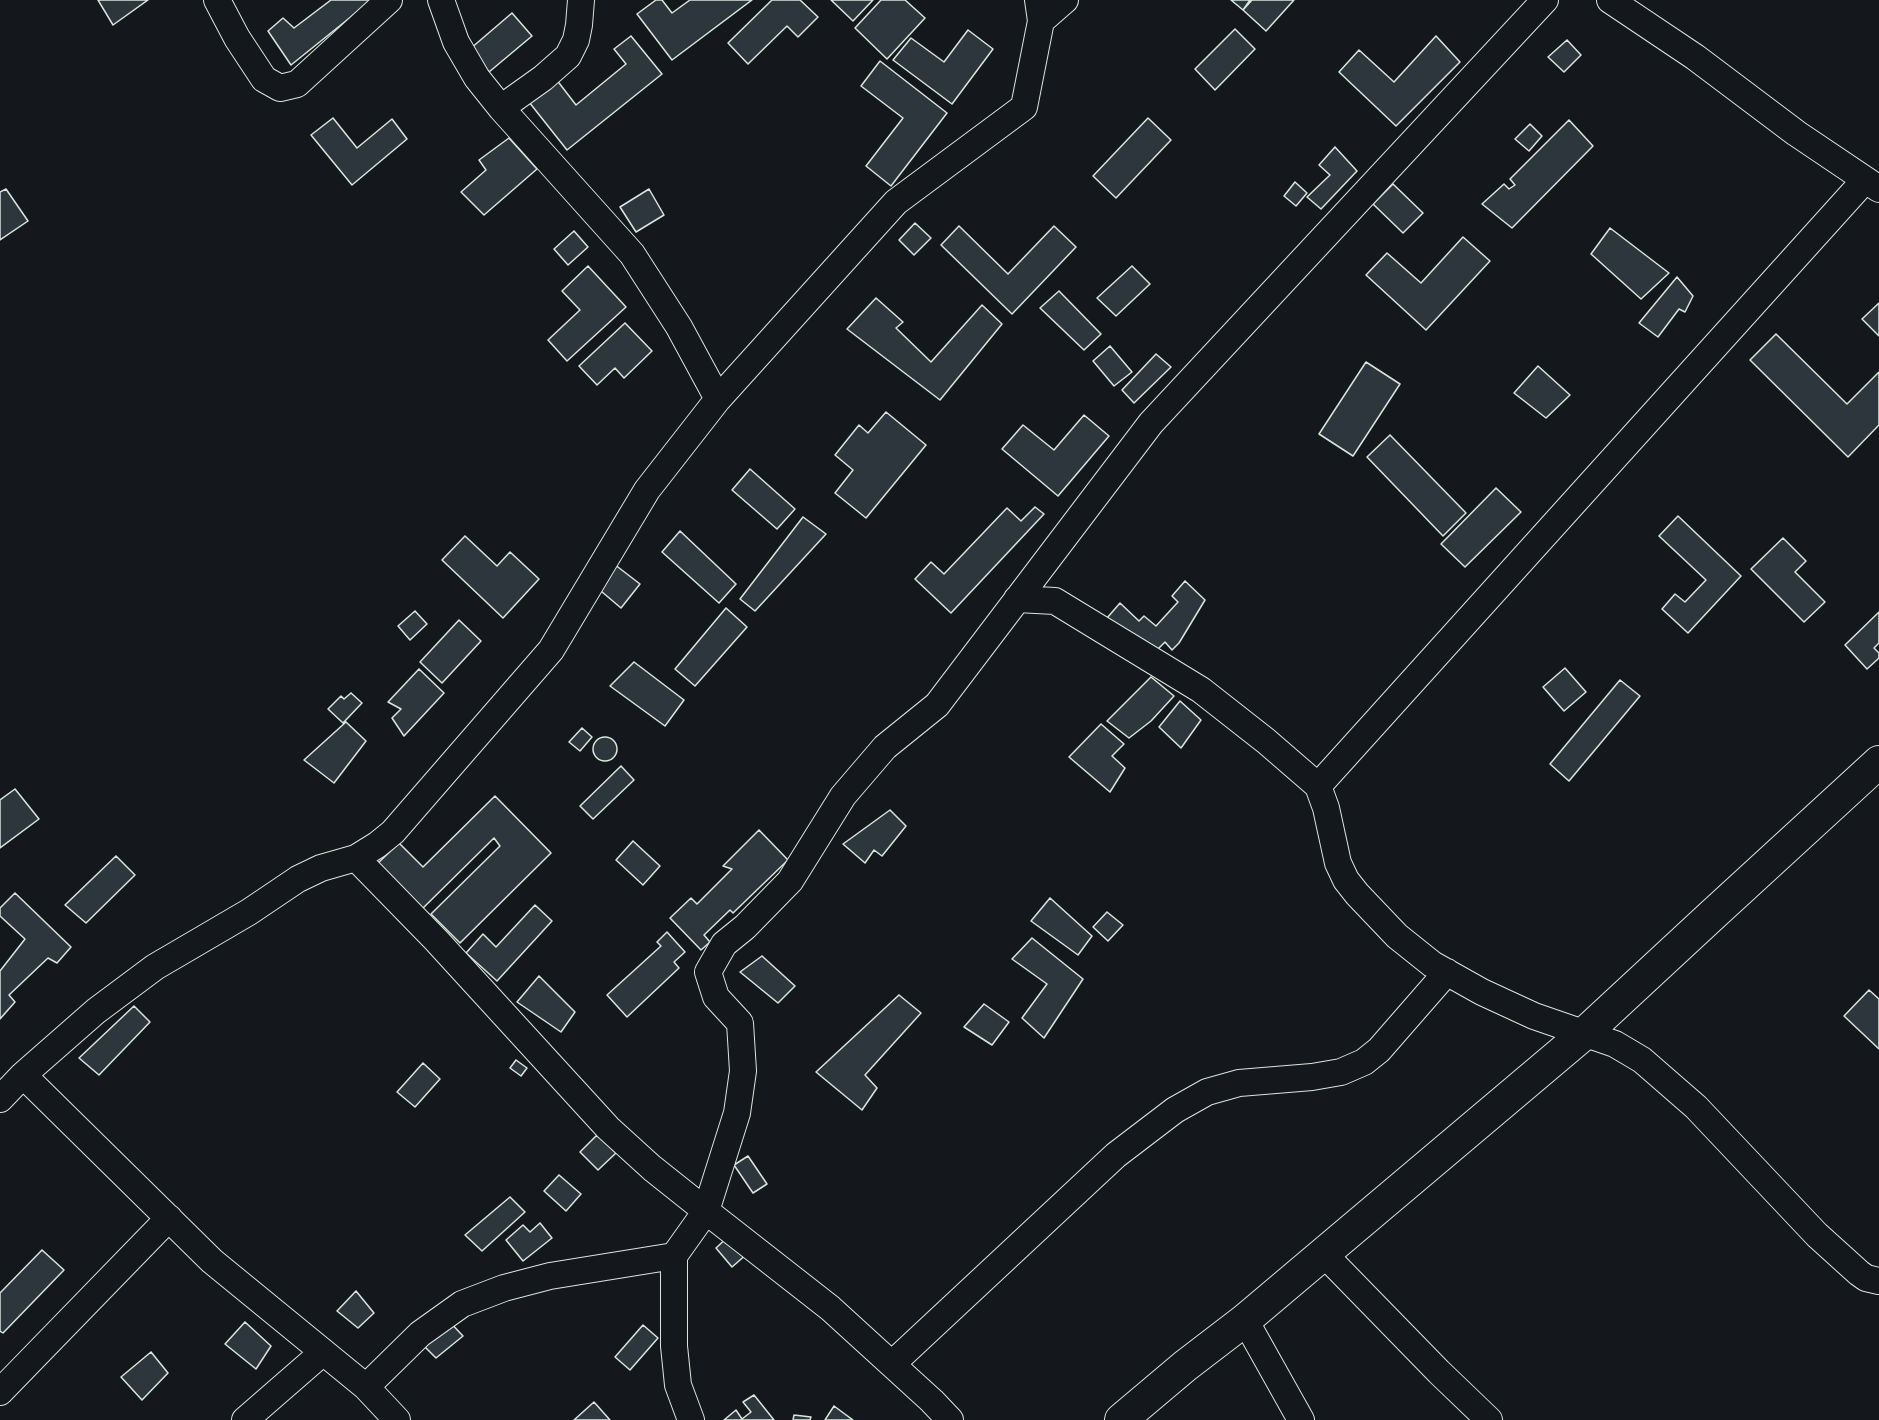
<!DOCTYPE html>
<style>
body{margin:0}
canvas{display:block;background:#14181c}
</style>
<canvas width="1879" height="1420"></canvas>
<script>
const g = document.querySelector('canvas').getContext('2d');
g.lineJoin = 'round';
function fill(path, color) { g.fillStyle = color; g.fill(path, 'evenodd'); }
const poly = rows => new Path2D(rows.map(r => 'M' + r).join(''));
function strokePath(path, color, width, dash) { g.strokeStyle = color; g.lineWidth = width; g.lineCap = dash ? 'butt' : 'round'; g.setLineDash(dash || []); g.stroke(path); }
const building = poly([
 [98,0,148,0,113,25,98,0],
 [331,0,372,0,291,65,268,31,283,18,294,28,331,0],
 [656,0,662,0,672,13,690,0,752,0,672,60,637,14,656,0],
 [772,0,800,0,818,17,798,37,787,26,748,64,728,43,772,0],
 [831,0,873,0,853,21,831,0],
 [881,0,905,0,925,18,887,59,855,28,881,0],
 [1231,0,1250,0,1243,10,1231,0],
 [1252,0,1294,0,1266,31,1243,10,1252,0],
 [512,13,532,36,489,72,470,49,512,13],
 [1235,29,1255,49,1215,90,1195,69,1235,29],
 [968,30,993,49,952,104,893,60,911,38,944,62,968,30],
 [631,36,662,74,567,150,529,102,556,79,576,105,626,64,614,49,631,36],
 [1436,36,1460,62,1396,126,1339,72,1359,50,1394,82,1436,36],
 [1567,40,1581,55,1564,72,1548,57,1567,40],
 [880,61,947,113,891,186,866,166,903,118,861,86,880,61],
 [333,118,357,148,392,119,407,139,352,185,311,135,333,118],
 [1148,118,1171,140,1116,198,1093,176,1148,118],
 [1569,120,1593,146,1512,228,1482,204,1504,184,1509,189,1515,185,1510,179,1569,120],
 [1530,124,1542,136,1529,151,1515,139,1530,124],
 [509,138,537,169,484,215,461,192,486,170,479,160,509,138],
 [1335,147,1357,171,1321,209,1307,197,1330,175,1319,165,1335,147],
 [1295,182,1307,193,1296,206,1284,196,1295,182],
 [1393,184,1423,213,1403,233,1373,204,1393,184],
 [6,189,28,221,0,240,0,192,6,189],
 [649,189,664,215,636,232,620,207,649,189],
 [915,223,931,238,914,255,899,240,915,223],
 [959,226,1008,274,1054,226,1076,247,1012,314,941,245,959,226],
 [1610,228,1669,273,1641,299,1591,254,1610,228],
 [574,231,588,247,568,265,554,249,574,231],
 [1463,237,1490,261,1426,330,1366,275,1387,253,1421,283,1463,237],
 [588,266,626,307,567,361,548,340,580,310,562,291,588,266],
 [1132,266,1150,284,1116,316,1097,298,1132,266],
 [1677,277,1693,296,1685,312,1679,309,1658,337,1639,323,1677,277],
 [1059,291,1101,334,1084,350,1040,308,1059,291],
 [876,298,903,322,896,328,931,362,982,305,1002,324,940,400,847,329,876,298],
 [1879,303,1879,336,1862,319,1879,303],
 [625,323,652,351,624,378,615,368,597,385,579,366,625,323],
 [1776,334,1847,404,1879,372,1879,425,1848,457,1750,360,1776,334],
 [1110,346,1132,372,1114,386,1093,361,1110,346],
 [1156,354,1171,367,1134,403,1122,390,1156,354],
 [1366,362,1400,384,1353,456,1319,434,1366,362],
 [1538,366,1570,395,1546,418,1514,393,1538,366],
 [886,412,926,445,866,518,835,493,853,470,835,455,859,425,868,433,886,412],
 [1084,415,1109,436,1058,496,1002,449,1023,425,1054,450,1084,415],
 [1390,435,1466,513,1443,536,1367,457,1390,435],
 [750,469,795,509,777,529,732,490,750,469],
 [1496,488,1521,512,1465,567,1441,544,1496,488],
 [1035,507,1044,514,951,613,915,579,931,562,944,574,1007,508,1021,521,1035,507],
 [1678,516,1741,576,1688,633,1662,609,1675,594,1685,602,1706,580,1659,536,1678,516],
 [803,517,826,534,755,611,740,599,803,517],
 [680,531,736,584,719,603,662,552,680,531],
 [465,536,497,566,510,552,539,579,503,618,442,560,465,536],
 [1783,538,1806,561,1795,572,1825,602,1804,622,1751,569,1783,538],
 [614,564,640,584,621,608,595,586,614,564],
 [1185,581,1205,600,1179,643,1172,650,1165,642,1158,649,1167,655,1162,658,1107,618,1120,603,1139,621,1144,616,1156,626,1178,602,1172,596,1185,581],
 [726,608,747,627,695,686,675,669,726,608],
 [415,611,427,624,410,640,398,626,415,611],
 [1879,612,1879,643,1874,648,1879,653,1879,658,1867,669,1845,645,1879,612],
 [459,620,481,641,442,683,420,662,459,620],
 [634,662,684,700,665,726,610,686,634,662],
 [1565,668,1586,692,1564,711,1543,687,1565,668],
 [419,669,444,693,404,736,392,718,401,709,388,702,419,669],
 [1151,677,1174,696,1151,721,1129,738,1107,721,1151,677],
 [1620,680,1640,696,1569,781,1550,764,1620,680],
 [351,693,362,703,343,723,328,709,341,696,344,699,351,693],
 [1180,701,1201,720,1181,748,1159,727,1180,701],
 [346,722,366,741,334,783,304,760,346,722],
 [1101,724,1124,744,1112,756,1125,768,1110,792,1069,757,1101,724],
 [582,728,592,737,580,751,569,742,582,728],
 '593 749a12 12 0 1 1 24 0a12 12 0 1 1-24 0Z',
 [621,766,634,780,593,819,580,806,621,766],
 [15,789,39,819,0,848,0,800,15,789],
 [495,796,551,853,460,943,431,914,500,846,494,838,421,910,376,865,399,843,423,867,495,796],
 [890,810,906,826,882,856,874,850,865,863,843,844,890,810],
 [759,830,788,860,733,913,730,910,704,935,710,942,701,950,670,918,691,898,697,904,732,869,723,866,759,830],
 [633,841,660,866,643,885,616,860,633,841],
 [116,856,135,875,86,923,65,905,116,856],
 [15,893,71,947,57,963,48,958,9,995,15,1002,0,1019,0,971,25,939,0,916,0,908,15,893],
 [1050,898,1092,936,1078,955,1031,921,1050,898],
 [535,905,552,921,497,981,466,953,483,934,496,947,535,905],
 [1107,912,1123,925,1108,941,1093,927,1107,912],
 [667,932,685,952,674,962,679,968,627,1017,607,995,661,946,657,942,667,932],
 [1032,938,1083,979,1044,1038,1022,1018,1047,984,1012,959,1032,938],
 [762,956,795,986,778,1003,740,972,762,956],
 [539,976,575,1012,561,1032,517,1002,539,976],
 [1869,990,1879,999,1879,1049,1844,1016,1869,990],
 [899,995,921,1013,865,1075,877,1088,862,1110,816,1072,899,995],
 [984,1004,1009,1022,992,1045,964,1027,984,1004],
 [134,1006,150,1022,99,1075,79,1058,134,1006],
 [516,1060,527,1068,521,1076,510,1068,516,1060],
 [423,1063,440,1079,415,1107,397,1092,423,1063],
 [597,1135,616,1153,598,1170,580,1152,597,1135],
 [748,1156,767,1184,753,1193,734,1165,748,1156],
 [559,1175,581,1194,566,1211,544,1191,559,1175],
 [510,1197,525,1212,482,1251,465,1235,510,1197],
 [540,1223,552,1238,523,1261,506,1240,523,1225,530,1232,540,1223],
 [731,1234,748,1253,732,1267,716,1248,731,1234],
 [42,1250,64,1270,3,1333,0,1331,0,1293,42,1250],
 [356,1291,374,1313,358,1328,337,1311,356,1291],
 [447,1319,463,1336,436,1358,422,1344,447,1319],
 [245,1322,271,1346,256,1369,225,1344,245,1322],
 [643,1325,658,1338,630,1370,615,1357,643,1325],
 [151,1352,168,1373,142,1400,121,1377,151,1352],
 [754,1395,774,1420,724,1420,736,1410,742,1419,751,1412,743,1402,754,1395],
 [594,1402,610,1420,574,1420,594,1402],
 [834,1406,853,1420,825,1420,834,1406],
 [794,1415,811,1417,810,1420,793,1420,794,1415]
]);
const minor = poly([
 [217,0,237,38,264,79,280,88,297,84,389,0],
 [441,0,456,42,477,78,501,108,632,254,679,327,718,399],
 [1610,0,1695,57,1796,133,1879,189],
 [1041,21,1065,0],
 [501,108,543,78,568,56,576,40,579,25,581,0],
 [1017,599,1055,601,1201,690,1266,741,1318,786,1326,808,1338,863,1346,880,1357,894,1397,936,1432,964,1482,992,1534,1016,1615,1044,1642,1060,1696,1107,1817,1235,1859,1273,1866,1278,1879,1281],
 [1318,786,1865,180],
 [23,1075,212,1261,366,1387,397,1420],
 [0,1099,23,1075,96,1011,155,967,249,912,298,879,321,868,356,858],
 [1323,1253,1439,1372,1489,1420],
 [1245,1320,1301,1420],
 [892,1364,1116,1155,1175,1110,1207,1092,1239,1083,1312,1077,1341,1072,1364,1062,1379,1050,1447,972],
 [366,1387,420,1334,462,1304,504,1288,550,1276,674,1256],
 [0,1392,169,1218],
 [245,1420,322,1353],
 [691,1420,678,1385,674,1346,674,1256,706,1211,652,1168,608,1128,436,940,356,858,377,845,393,832,551,650,647,490,718,399,896,202,1024,107,1041,21,1038,0],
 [950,1420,932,1401,830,1308,706,1211,737,1113,743,1071,740,1023,716,997,708,972,724,944,745,927,790,881,843,796,885,747,937,705,1151,423,1545,0]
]);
const tertiary = poly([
 [1121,1420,1185,1366,1245,1320,1585,1033,1709,918,1879,762]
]);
fill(building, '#2c363c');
strokePath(building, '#d8e6dc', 1.5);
strokePath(minor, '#d8e6dc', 28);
strokePath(tertiary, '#d8e6dc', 34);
strokePath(minor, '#14181c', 26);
strokePath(tertiary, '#14181c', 32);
</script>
